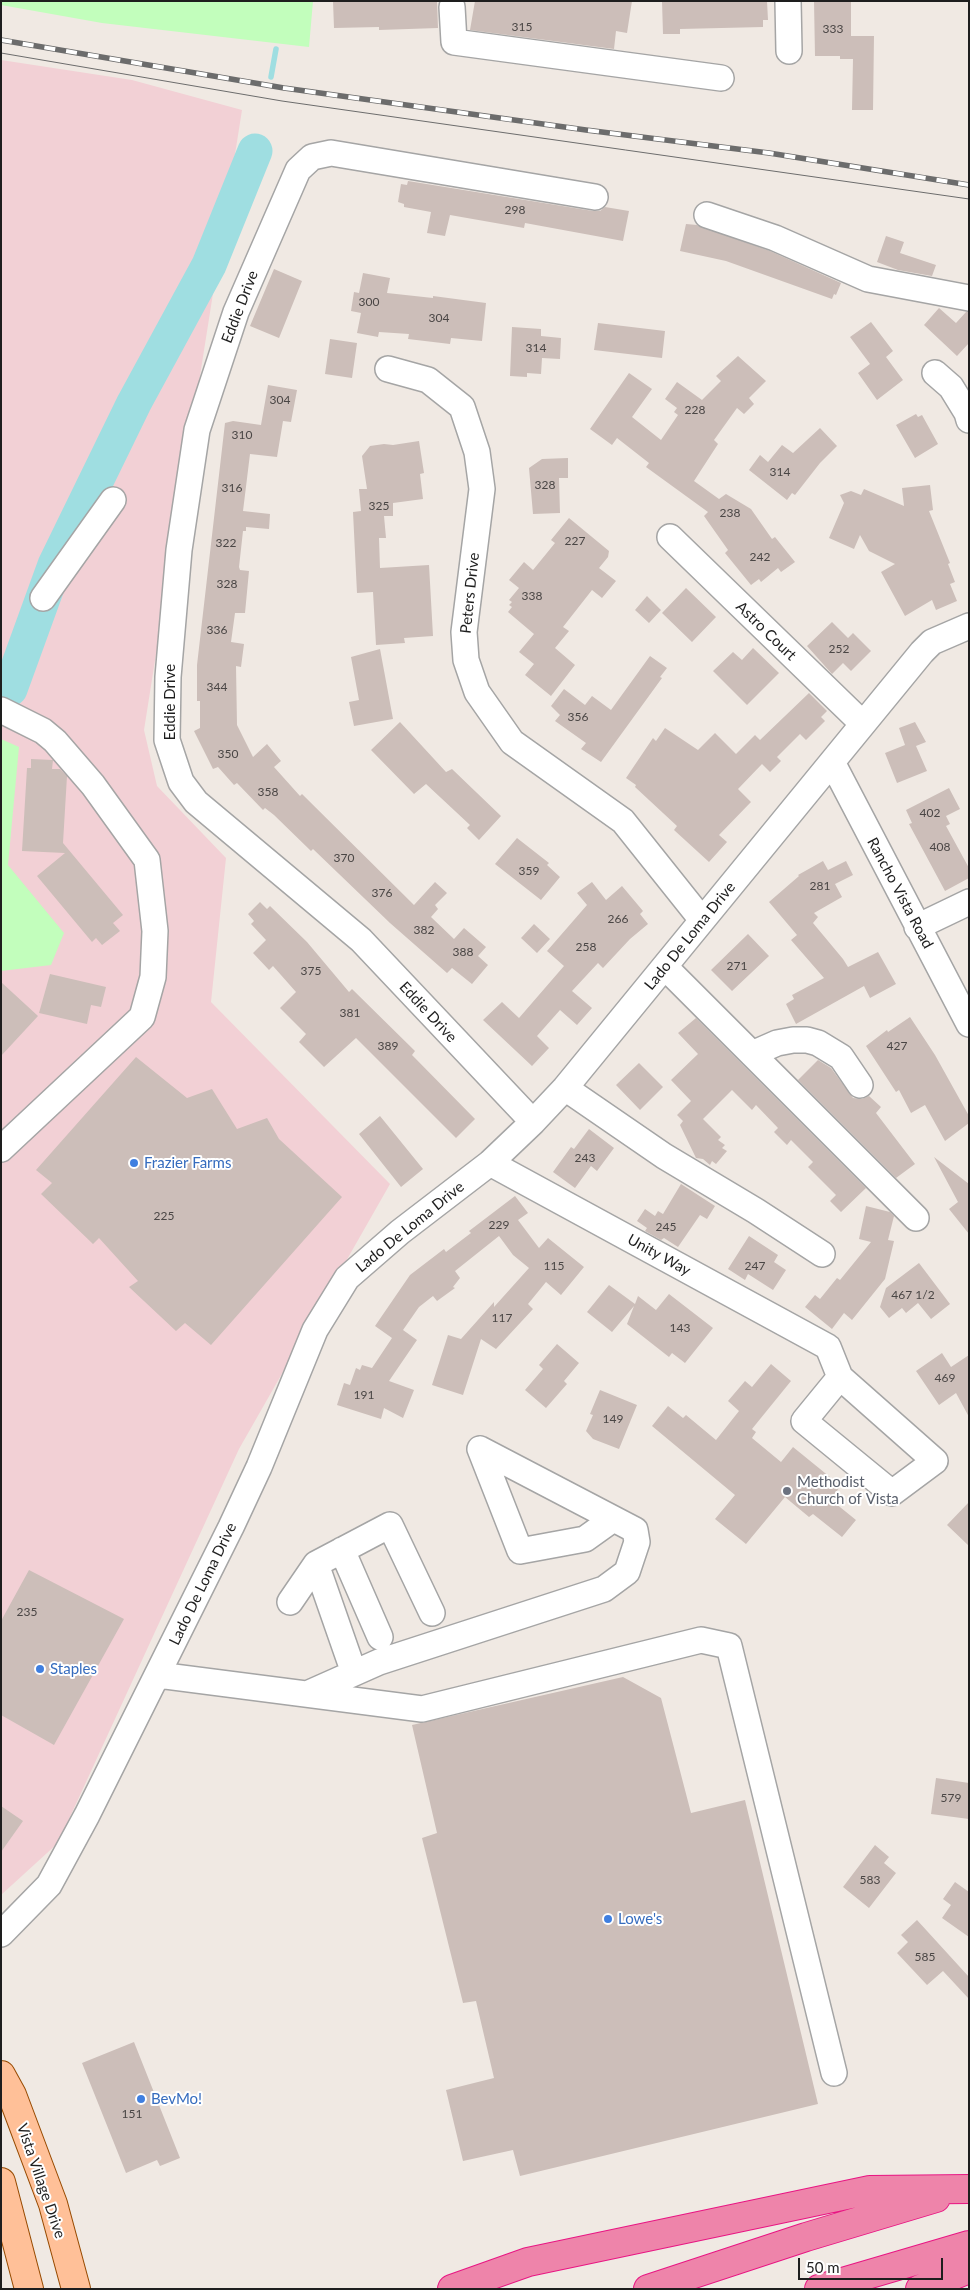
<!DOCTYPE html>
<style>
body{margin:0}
#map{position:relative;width:970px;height:2290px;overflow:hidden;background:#f0e9e3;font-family:Lato,sans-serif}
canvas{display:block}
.frame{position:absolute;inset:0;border:2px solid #1e1e1e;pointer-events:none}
.scale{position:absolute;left:798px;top:2258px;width:145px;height:22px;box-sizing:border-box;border:2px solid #1e1e1e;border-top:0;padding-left:6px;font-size:15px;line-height:18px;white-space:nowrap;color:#1e1e1e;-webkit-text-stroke:4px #fff;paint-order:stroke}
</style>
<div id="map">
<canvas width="970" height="2290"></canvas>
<div class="frame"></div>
<div class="scale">50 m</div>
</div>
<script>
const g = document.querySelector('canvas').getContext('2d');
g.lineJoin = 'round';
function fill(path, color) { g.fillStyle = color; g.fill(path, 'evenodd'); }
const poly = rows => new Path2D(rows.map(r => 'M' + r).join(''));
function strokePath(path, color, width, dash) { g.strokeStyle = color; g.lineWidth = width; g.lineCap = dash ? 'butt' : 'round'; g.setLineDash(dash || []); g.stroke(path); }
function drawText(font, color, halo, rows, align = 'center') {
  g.font = font + ' Lato,sans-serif'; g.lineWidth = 4; g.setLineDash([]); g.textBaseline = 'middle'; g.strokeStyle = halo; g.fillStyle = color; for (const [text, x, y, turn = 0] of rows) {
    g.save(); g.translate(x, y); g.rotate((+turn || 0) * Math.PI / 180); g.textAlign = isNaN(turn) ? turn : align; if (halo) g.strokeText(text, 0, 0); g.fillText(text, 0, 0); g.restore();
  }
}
const commercial = poly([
 [1,60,132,80,242,110,144,730,157,786,226,858,211,1002,390,1184,239,1449,58,1843,1,1895]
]);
const park = poly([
 [1,1,313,1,309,47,102,23,1,5],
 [1,739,19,747,8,865,64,933,51,965,1,971]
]);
const stream = poly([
 [271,77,276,49]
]);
const river = poly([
 [10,689,55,565,134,403,209,265,255,151]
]);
const building = poly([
 [333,1,437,1,438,28,379,30,379,27,334,28],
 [475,1,632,1,627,33,616,31,614,49,470,30],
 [662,1,767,1,768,20,763,20,763,27,680,29,680,34,663,34],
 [814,1,851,1,851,36,874,36,873,110,852,110,853,59,840,59,840,56,815,56],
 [408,181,593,211,600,211,605,207,629,211,623,241,525,223,524,228,450,215,445,236,427,233,431,212,404,207,404,204,398,202,401,184,407,185],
 [686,224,697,225,770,251,841,283,836,295,834,294,832,299,726,261,680,251],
 [886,236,904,242,900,253,936,265,932,276,898,270,877,262],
 [274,269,302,281,279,338,250,326],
 [363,273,390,278,387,293,433,298,433,296,486,303,482,341,451,338,450,344,408,339,409,334,379,332,378,337,357,333,361,313,351,311,354,292,359,293],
 [939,308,956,323,966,312,969,312,969,343,957,356,924,325],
 [871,322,893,351,886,357,903,380,877,400,858,373,870,364,850,337],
 [598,323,665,331,662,358,594,350],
 [512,327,541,329,541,336,561,338,560,359,542,358,541,374,527,373,527,377,510,376],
 [330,339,357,343,352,378,325,374],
 [738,356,766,381,749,398,754,404,744,414,737,408,714,440,718,444,694,481,719,499,726,494,751,509,772,539,775,537,795,562,781,572,778,568,761,582,759,579,751,585,725,553,728,550,704,516,708,512,646,467,649,463,617,438,612,445,590,429,629,373,652,389,632,417,661,440,678,415,674,412,677,408,665,399,677,382,702,400,721,381,716,376],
 [268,385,297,390,291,422,283,421,277,457,250,454,243,511,270,514,269,529,246,527,246,531,243,531,239,567,240,570,249,571,245,613,235,613,231,642,244,644,241,667,236,666,237,725,253,757,267,744,281,761,274,767,300,796,302,794,414,905,435,882,447,893,435,905,438,909,431,917,454,939,464,928,486,947,478,956,488,965,472,984,452,968,447,973,390,923,313,849,311,851,274,815,265,808,263,810,237,783,234,785,218,767,213,769,194,731,200,728,200,701,197,701,197,665,225,423,233,421,261,425],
 [916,414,918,417,922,415,938,444,915,458,896,425],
 [820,428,837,446,820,463,795,495,792,493,787,500,749,470,760,455,768,462,782,445,793,453],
 [419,441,424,473,420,474,423,499,393,503,393,516,384,516,386,538,379,538,380,568,429,565,433,636,404,638,405,643,376,645,373,592,357,593,353,512,361,511,359,489,367,489,362,456,370,446,384,444,393,445],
 [568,458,568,478,559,478,560,513,533,514,529,468,542,459],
 [930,485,933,510,929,511,950,563,948,564,955,582,950,584,957,601,936,610,932,600,905,616,881,572,895,564,869,551,860,535,854,549,829,538,844,503,840,495,851,491,861,495,864,489,904,506,902,488],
 [569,518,609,551,608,557,599,568,616,581,602,598,592,590,563,627,569,631,555,648,575,665,551,696,525,675,534,664,519,652,534,634,508,612,512,607,509,605,512,602,509,600,519,588,509,580,524,562,533,570,555,543,551,540],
 [686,588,716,617,692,642,662,613],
 [647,596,661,610,649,623,635,610],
 [832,622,848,638,853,633,871,651,851,671,843,663,832,674,807,646],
 [753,648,779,673,747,705,713,671,733,652,742,660],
 [380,649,393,719,354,726,349,702,359,700,351,657],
 [650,656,667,668,660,677,662,678,601,762,581,749,586,743,555,721,560,715,551,706,564,689,585,705,592,696,611,710],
 [809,693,827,711,821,717,825,721,806,740,800,734,777,757,781,761,770,772,762,764,738,789,751,802,719,835,727,842,709,862,674,830,677,826,635,787,636,785,626,778,653,738,656,741,665,728,698,750,715,733,736,754,755,735,760,740],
 [400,722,446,772,452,769,501,816,479,840,467,828,470,825,426,784,414,794,371,750],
 [915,722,926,742,916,746,927,771,897,783,885,753,905,745,899,728],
 [31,759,53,760,52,769,60,769,67,776,63,843,123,915,113,923,120,931,102,945,96,938,92,942,37,876,65,853,22,851,27,768,31,768],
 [949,788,960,809,946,816,950,824,946,826,969,868,969,878,945,891,909,824,912,823,906,810],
 [517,838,549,863,547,865,560,877,541,900,495,864],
 [823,861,828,870,846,861,853,875,835,884,842,897,814,913,818,917,813,923,843,959,848,967,878,952,896,984,870,998,864,986,796,1024,786,1004,794,999,792,995,824,978,791,940,797,935,769,902,799,876,798,875],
 [592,882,606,900,622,886,643,911,640,914,648,924,630,939,603,968,598,963,572,991,592,1008,577,1025,560,1010,537,1036,549,1048,532,1066,483,1020,502,1002,519,1018,564,966,547,951,587,905,577,893],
 [260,902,267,909,270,906,307,942,349,992,352,989,415,1051,412,1055,475,1119,456,1138,356,1038,324,1067,299,1042,306,1034,280,1008,296,992,273,966,269,970,253,953,266,940,251,924,254,921,248,914],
 [534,924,550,939,537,953,521,938],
 [748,934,769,956,732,991,711,970],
 [50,974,106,987,101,1007,91,1005,87,1024,39,1013],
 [1,982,38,1016,1,1056],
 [910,1017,935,1055,969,1116,969,1123,945,1141,925,1105,911,1113,899,1090,896,1092,866,1046,887,1030,888,1032],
 [696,1018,866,1188,841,1212,830,1201,836,1195,808,1167,813,1162,791,1140,787,1145,774,1132,778,1128,756,1105,752,1110,732,1090,703,1119,721,1137,718,1140,725,1145,722,1148,727,1151,716,1164,712,1161,710,1165,703,1159,696,1158,680,1125,683,1121,677,1115,691,1101,671,1080,698,1054,678,1033],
 [136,1057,187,1098,212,1089,237,1129,267,1118,279,1139,342,1197,211,1345,185,1323,176,1331,129,1287,138,1281,99,1238,93,1244,41,1194,52,1183,36,1170],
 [818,1060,831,1068,853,1098,862,1099,869,1096,881,1107,876,1113,915,1164,896,1178,798,1080],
 [639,1063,663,1087,640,1110,616,1085],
 [380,1116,423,1169,401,1187,359,1134],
 [589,1129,614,1148,597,1171,591,1166,575,1188,553,1172,571,1147,574,1149],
 [934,1157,969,1184,969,1234,949,1209,958,1202],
 [681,1184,715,1206,707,1219,700,1215,678,1247,664,1238,661,1240,645,1231,647,1228,637,1221,645,1209,655,1216,658,1211,663,1214],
 [515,1196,528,1213,518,1220,539,1248,548,1238,584,1267,561,1295,546,1282,528,1304,533,1309,496,1349,481,1339,463,1395,432,1385,448,1335,461,1339,494,1302,494,1307,529,1268,513,1255,499,1236,455,1271,460,1278,453,1287,455,1288,437,1301,433,1296,419,1307,403,1330,417,1340,389,1381,414,1390,403,1418,384,1408,381,1419,337,1405,344,1383,350,1385,356,1368,360,1370,362,1365,372,1368,392,1338,375,1326,410,1275,444,1249,446,1252,471,1233,469,1231],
 [866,1206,890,1212,894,1216,888,1240,894,1241,885,1279,852,1320,844,1313,832,1329,805,1307,815,1295,820,1299,837,1278,840,1280,871,1242,859,1239],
 [749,1236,778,1255,774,1262,786,1270,773,1290,748,1274,745,1280,728,1269],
 [919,1263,950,1304,931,1319,918,1303,906,1313,902,1308,889,1318,880,1307,886,1288],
 [609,1285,635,1304,638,1296,656,1310,669,1294,713,1328,685,1363,672,1353,669,1357,627,1324,634,1306,612,1332,587,1312],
 [557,1344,579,1363,564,1381,567,1384,546,1408,525,1390,543,1369,539,1365],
 [942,1353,951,1367,969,1355,969,1417,956,1393,939,1405,916,1371],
 [771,1364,791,1381,752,1429,756,1432,752,1438,781,1462,793,1447,841,1486,830,1499,856,1520,842,1537,813,1514,809,1517,785,1497,746,1544,715,1519,735,1495,652,1426,668,1406,683,1418,686,1415,716,1440,739,1411,728,1401,745,1381,752,1387],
 [600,1390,637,1405,619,1449,593,1439,586,1431,593,1415,590,1414],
 [969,1502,969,1546,947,1525],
 [29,1570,124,1619,54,1745,1,1715,1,1621],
 [623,1677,661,1698,691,1813,745,1800,818,2104,520,2176,513,2150,463,2161,446,2090,494,2078,476,2001,463,2003,422,1838,437,1833,412,1725],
 [936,1778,969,1783,969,1819,931,1814],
 [1,1806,23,1821,1,1852],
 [875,1845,889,1857,884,1863,896,1873,869,1908,843,1887],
 [955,1882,969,1892,969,1937,942,1918,951,1905,943,1899],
 [917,1920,969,1977,969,1999,943,1971,927,1985,897,1953,908,1942,901,1935],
 [134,2042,180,2158,160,2166,157,2160,126,2173,82,2063]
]);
const minor = poly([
 [788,1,789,51],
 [452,7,454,42,721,78],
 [707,215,775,238,868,279,969,298],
 [388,369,428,380,462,407,477,452,482,489,464,632,466,660,477,692,512,742,623,821,702,920],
 [935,373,951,387,967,413,969,420],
 [670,537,863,724],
 [43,598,113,500],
 [1,710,43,731,55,741,93,785,147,860,155,931,153,977,142,1017,1,1149],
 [832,762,969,1024],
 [917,927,969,902],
 [665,967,916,1218],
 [752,1054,777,1043,793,1040,807,1040,818,1043,841,1057,860,1085],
 [565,1088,664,1156,756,1211,822,1254],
 [533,1122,361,940,196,802,181,782,167,740,168,677,179,550,197,430,236,312,298,170,312,157,331,153,595,197],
 [490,1163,828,1347,840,1377,935,1461,892,1493,804,1421,840,1377],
 [480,1449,520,1551,585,1539,613,1519],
 [342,1550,380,1637],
 [316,1564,354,1673],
 [290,1602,316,1564,390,1525,432,1613],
 [158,1675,422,1709,701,1640,729,1646,834,2073],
 [307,1694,379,1662,604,1589,627,1572,637,1542,635,1530,480,1449],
 [1,1934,49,1885,87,1815,231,1527,259,1467,315,1330,347,1278,400,1232,490,1163,533,1122,565,1088,922,652,932,642,969,626]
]);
const major = poly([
 [1,2075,12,2095,53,2204,76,2289],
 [1,2182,29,2289]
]);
const highway = poly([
 [452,2289,528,2262,870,2190,969,2189],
 [648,2289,806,2237,936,2198],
 [819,2289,969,2245],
 [920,2289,969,2269]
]);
const tram = poly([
 [1,53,282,101,969,199]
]);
const rail = poly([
 [1,40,284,88,586,130,769,153,969,185]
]);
const markers = [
 [134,1163,5,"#3f7fe0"],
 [787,1491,5,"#6b7280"],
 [40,1669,5,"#3f7fe0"],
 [608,1919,5,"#3f7fe0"],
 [141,2099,5,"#3f7fe0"]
];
const numberNames = [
 ["315",522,27],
 ["333",833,29],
 ["298",515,210],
 ["300",369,302],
 ["304",439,318],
 ["314",536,348],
 ["304",280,400],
 ["228",695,410],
 ["310",242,435],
 ["314",780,472],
 ["328",545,485],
 ["316",232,488],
 ["325",379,506],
 ["238",730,513],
 ["227",575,541],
 ["322",226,543],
 ["242",760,557],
 ["328",227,584],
 ["338",532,596],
 ["336",217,630],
 ["252",839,649],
 ["344",217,687],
 ["356",578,717],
 ["350",228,754],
 ["358",268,792],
 ["402",930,813],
 ["408",940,847],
 ["370",344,858],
 ["359",529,871],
 ["281",820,886],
 ["376",382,893],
 ["266",618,919],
 ["382",424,930],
 ["258",586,947],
 ["388",463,952],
 ["271",737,966],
 ["375",311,971],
 ["381",350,1013],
 ["389",388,1046],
 ["427",897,1046],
 ["243",585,1158],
 ["225",164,1216],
 ["229",499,1225],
 ["245",666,1227],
 ["115",554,1266],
 ["247",755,1266],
 ["467 1/2",913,1295],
 ["117",502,1318],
 ["143",680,1328],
 ["469",945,1378],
 ["191",364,1395],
 ["149",613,1419],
 ["235",27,1612],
 ["579",951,1798],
 ["583",870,1880],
 ["585",925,1957],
 ["151",132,2114]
];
const streetNames = [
 ["Eddie Drive",240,307,-69],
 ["Peters Drive",470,593,-84],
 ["Astro Court",766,631,44],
 ["Eddie Drive",170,702,-90],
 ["Rancho Vista Road",900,893,62],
 ["Lado De Loma Drive",690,936,-51],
 ["Eddie Drive",428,1012,47],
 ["Lado De Loma Drive",410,1227,-39],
 ["Unity Way",659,1255,29],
 ["Lado De Loma Drive",203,1584,-64],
 ["Vista Village Drive",41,2181,71]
];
const shopNames = [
 ["Frazier Farms",144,1163],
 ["Staples",50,1669],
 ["Lowe's",618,1919],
 ["BevMo!",151,2099]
];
const worshipNames = [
 ["Methodist",797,1482],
 ["Church of Vista",797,1499]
];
fill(commercial, '#f2d0d5');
fill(park, '#c2febc');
strokePath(stream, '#9fdee1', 5.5);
strokePath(river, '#9fdee1', 35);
fill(building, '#ccbeb9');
strokePath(minor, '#a5a5a5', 28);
strokePath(major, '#974a00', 30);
strokePath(highway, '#e81583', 30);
strokePath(minor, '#fff', 25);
strokePath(major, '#ffc098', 28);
strokePath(highway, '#ee84aa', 28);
strokePath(tram, '#6c6c6c', 1);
strokePath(rail, '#6c6c6c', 5.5);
strokePath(rail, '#fff', 4, [11]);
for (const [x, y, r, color] of markers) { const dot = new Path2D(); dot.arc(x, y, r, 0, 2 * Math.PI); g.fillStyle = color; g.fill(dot); strokePath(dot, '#fff', 2); }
drawText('12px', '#4a4645', null, numberNames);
drawText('15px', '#1e1e1e', '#fff', streetNames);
drawText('15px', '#366cbe', '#fff', shopNames, 'left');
drawText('15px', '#5b616d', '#fff', worshipNames, 'left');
</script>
